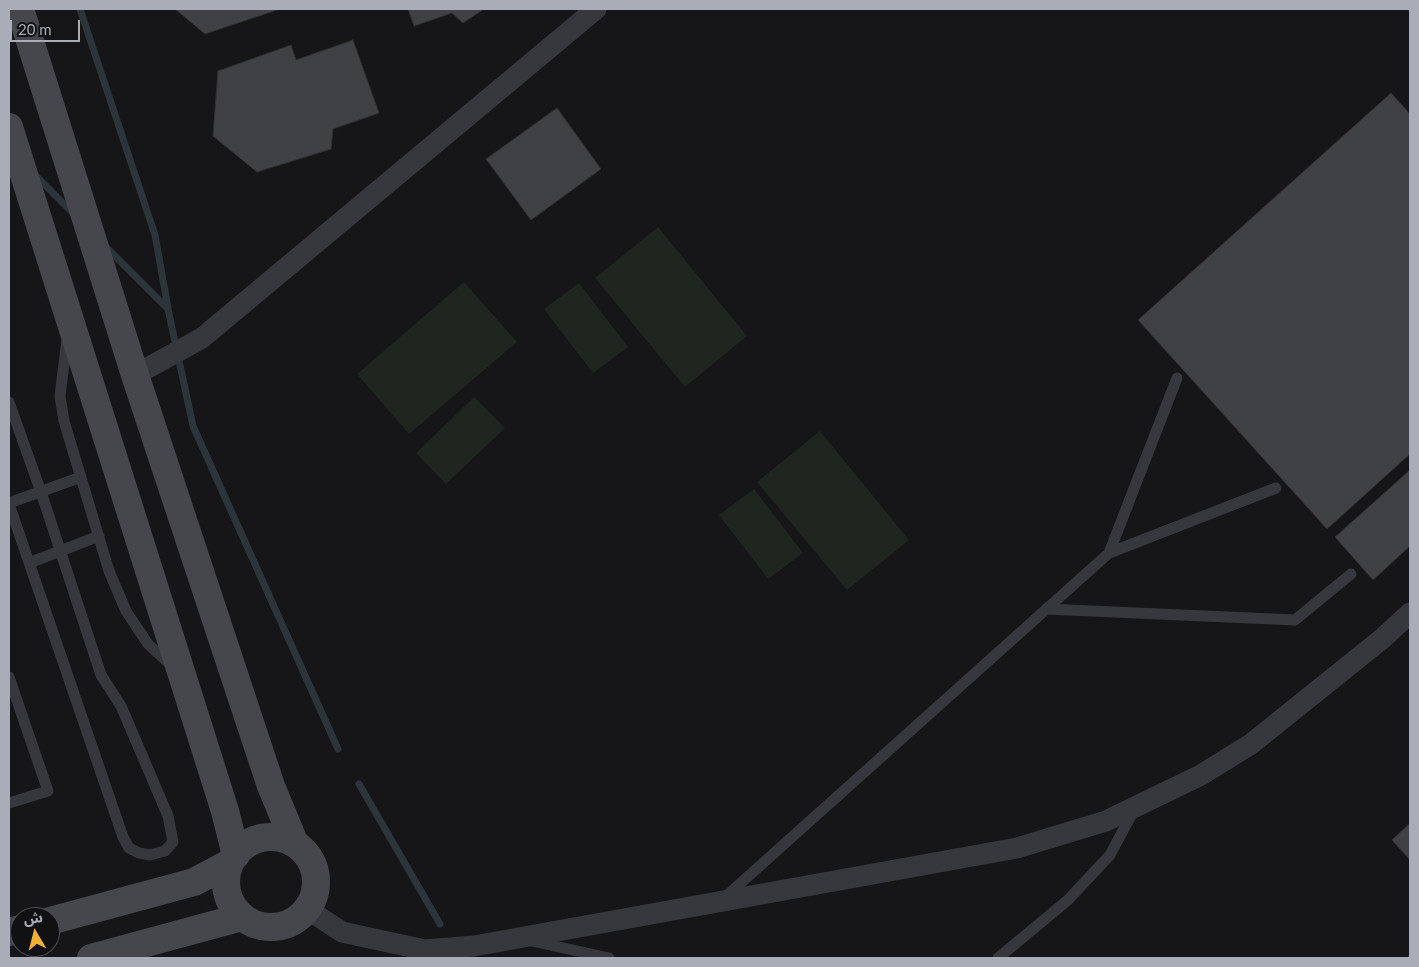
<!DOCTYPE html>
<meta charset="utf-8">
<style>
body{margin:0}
#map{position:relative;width:1419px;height:967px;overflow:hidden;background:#161618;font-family:Lato,"Noto Sans Arabic",sans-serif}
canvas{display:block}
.frame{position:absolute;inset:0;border:10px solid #a8adb8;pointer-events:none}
.north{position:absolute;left:10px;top:907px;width:50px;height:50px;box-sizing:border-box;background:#111113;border:1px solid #4d4f55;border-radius:50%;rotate:352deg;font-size:14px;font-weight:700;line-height:20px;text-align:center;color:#a8adb8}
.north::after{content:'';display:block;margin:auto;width:18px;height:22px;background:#f2b134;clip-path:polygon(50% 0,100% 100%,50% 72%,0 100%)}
.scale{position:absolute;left:10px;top:20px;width:70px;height:22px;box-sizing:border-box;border:2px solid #a8adb8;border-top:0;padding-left:6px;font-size:15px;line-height:18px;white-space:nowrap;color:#a8adb8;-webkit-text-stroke:4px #111113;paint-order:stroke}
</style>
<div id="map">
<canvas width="1419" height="967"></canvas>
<div class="frame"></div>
<div class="north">ش</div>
<div class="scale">20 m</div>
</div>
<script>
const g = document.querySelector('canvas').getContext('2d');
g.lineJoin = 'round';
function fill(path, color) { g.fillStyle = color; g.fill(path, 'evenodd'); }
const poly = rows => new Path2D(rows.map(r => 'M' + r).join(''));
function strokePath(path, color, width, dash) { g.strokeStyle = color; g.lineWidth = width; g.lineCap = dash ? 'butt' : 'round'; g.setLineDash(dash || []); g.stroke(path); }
const green = poly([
 [658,227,747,336,685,387,595,278],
 [464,282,517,342,409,434,357,374],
 [579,283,628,347,593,373,544,309],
 [474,397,505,428,446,484,416,453],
 [820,431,909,540,847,590,757,482],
 [754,489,803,553,768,579,719,515]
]);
const stream = poly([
 [80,9,155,235,168,308],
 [34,174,74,214],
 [104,245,168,309,193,426,338,749],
 [359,784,440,924]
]);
const building = poly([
 [175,9,280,9,205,34,175,9],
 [408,9,484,9,463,23,452,13,414,26,408,9],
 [353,40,379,113,333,129,331,149,257,172,213,136,218,71,291,45,296,60,353,40],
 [1391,93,1410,114,1410,454,1327,529,1138,320,1391,93],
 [557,108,601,169,531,220,486,159,557,108],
 [1410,470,1410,546,1373,580,1335,537,1410,470],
 [1410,823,1410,860,1392,840,1410,823]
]);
const lane = poly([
 [67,339,60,396,64,421,109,571,126,611,148,644,173,667],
 [1177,378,1109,553,1276,488],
 [9,402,41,492,101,675,121,706,168,816,173,842,165,851,150,855,139,853,129,848,123,837,9,504],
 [9,503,81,477],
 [29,563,99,536],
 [1046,609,1295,620,1351,574],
 [9,677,48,791,9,803],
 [724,898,1109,553],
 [532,941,609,958],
 [998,958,1068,900,1110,855,1134,810]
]);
const street = poly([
 [135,375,202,338,596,9],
 [307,909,342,932,425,950,474,946,1017,848,1106,821,1201,775,1251,744,1383,638,1410,613]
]);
const secondary = poly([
 [20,9,135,375,271,786,295,844],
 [9,127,225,811,236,855],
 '226 882a45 45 0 1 1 90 0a45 45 0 1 1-90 0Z',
 [50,921,194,882,230,863],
 [9,932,20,929],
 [91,958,242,917]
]);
fill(green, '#1e261f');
strokePath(stream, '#2c353c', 7);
fill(building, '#404145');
strokePath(building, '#303034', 1);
strokePath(lane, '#37383d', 11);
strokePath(street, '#37383d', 21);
strokePath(secondary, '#45474d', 28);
</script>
